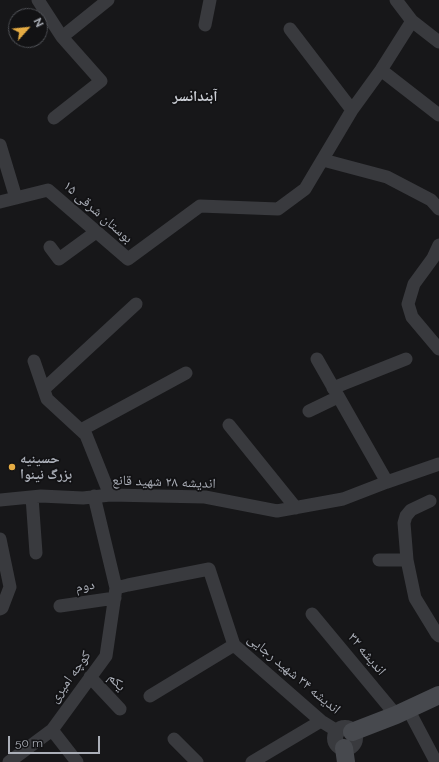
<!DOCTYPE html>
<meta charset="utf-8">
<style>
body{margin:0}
#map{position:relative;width:439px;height:762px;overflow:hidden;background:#171719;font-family:Raleway,sans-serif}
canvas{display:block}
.north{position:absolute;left:8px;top:8px;width:40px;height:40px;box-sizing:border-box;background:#121214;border:1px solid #4f5156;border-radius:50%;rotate:63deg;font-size:11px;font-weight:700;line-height:16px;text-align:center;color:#abafb8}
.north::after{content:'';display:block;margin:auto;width:14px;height:18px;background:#e6ac43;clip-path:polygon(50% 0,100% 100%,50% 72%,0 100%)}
.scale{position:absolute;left:8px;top:736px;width:92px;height:18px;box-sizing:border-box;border:2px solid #abafb8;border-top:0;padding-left:5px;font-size:12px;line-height:14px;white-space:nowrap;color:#abafb8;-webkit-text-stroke:3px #121214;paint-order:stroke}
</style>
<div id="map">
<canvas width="439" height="762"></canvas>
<div class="north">N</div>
<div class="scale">50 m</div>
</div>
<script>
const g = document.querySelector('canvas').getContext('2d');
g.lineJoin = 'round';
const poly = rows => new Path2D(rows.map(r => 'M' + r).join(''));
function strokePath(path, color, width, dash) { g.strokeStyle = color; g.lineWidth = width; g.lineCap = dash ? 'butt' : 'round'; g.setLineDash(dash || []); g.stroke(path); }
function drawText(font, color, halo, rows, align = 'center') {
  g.font = font + ' Raleway,"Noto Naskh Arabic",sans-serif'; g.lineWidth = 3.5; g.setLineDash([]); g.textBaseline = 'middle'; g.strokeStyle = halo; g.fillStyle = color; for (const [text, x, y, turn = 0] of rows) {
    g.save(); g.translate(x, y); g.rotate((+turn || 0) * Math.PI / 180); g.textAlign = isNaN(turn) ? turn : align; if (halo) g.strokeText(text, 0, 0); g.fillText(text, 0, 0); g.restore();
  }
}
const minor = poly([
 [38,0,62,37],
 [412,21,439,42],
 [205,25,210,0],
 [290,29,352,110],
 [381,70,439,115],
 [54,118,101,81,62,37,108,0],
 [0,145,16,198],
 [323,160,387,177,431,200,439,209],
 [0,202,48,190,128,259,200,206,278,209,305,189,352,110,381,70,412,21,396,0],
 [439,245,433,258,414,284,408,304,412,317,439,349],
 [50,247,59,259,96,232],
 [317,359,387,482],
 [34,361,47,399,86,435,110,495],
 [333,388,406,359],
 [44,389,136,304],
 [309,411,338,397],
 [229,425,296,508],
 [81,430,186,373],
 [94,496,116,588,128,585,209,569,234,645,321,721,337,731],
 [32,497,36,553],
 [0,500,41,496,83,498,110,495,205,497,277,511,343,499,387,482,439,464],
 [430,501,411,510,406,516,404,523,407,560,415,598,437,634,439,636],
 [0,539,10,587,2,608,0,609],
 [379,560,407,560],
 [60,606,115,598],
 [312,614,396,715],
 [90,677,120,709],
 [150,696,234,645],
 [408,709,436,762],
 [52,730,77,762],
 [174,739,197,762],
 [9,762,52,730,106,656,116,588],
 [252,762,321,721]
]);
const tertiary = poly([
 '335 738a10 10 0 1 1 20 0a10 10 0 1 1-20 0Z'
]);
const secondary = poly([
 [352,732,396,715,439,695],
 [344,748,346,762]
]);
const markers = [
 [12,467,4,"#e6ac43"]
];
const streetNames = [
 ["بوستان شرقی ۱۵",98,212,41],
 ["اندیشه ۲۸ شهید قانع",164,482,2],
 ["دوم",85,586,-9],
 ["اندیشه ۳۲",367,654,50],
 ["اندیشه ۳۴ شهید رجایی",294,674,40],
 ["کوچه امیری",70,677,-54],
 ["یکم",117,682,47]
];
const poiNames = [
 ["حسینیه",20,459],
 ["بزرگ نینوا",20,475]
];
const neighbourhoodNames = [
 ["آبندانسر",195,96]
];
strokePath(minor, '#393a3e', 13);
strokePath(tertiary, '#393a3e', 16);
strokePath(secondary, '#47494e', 18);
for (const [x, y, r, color] of markers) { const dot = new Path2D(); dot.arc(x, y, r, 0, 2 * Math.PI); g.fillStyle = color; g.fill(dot); strokePath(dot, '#121214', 1.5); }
drawText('14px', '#abafb8', '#121214', streetNames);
drawText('bold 14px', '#abafb8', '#121214', poiNames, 'left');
drawText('bold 15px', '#cbced5', '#121214', neighbourhoodNames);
</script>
